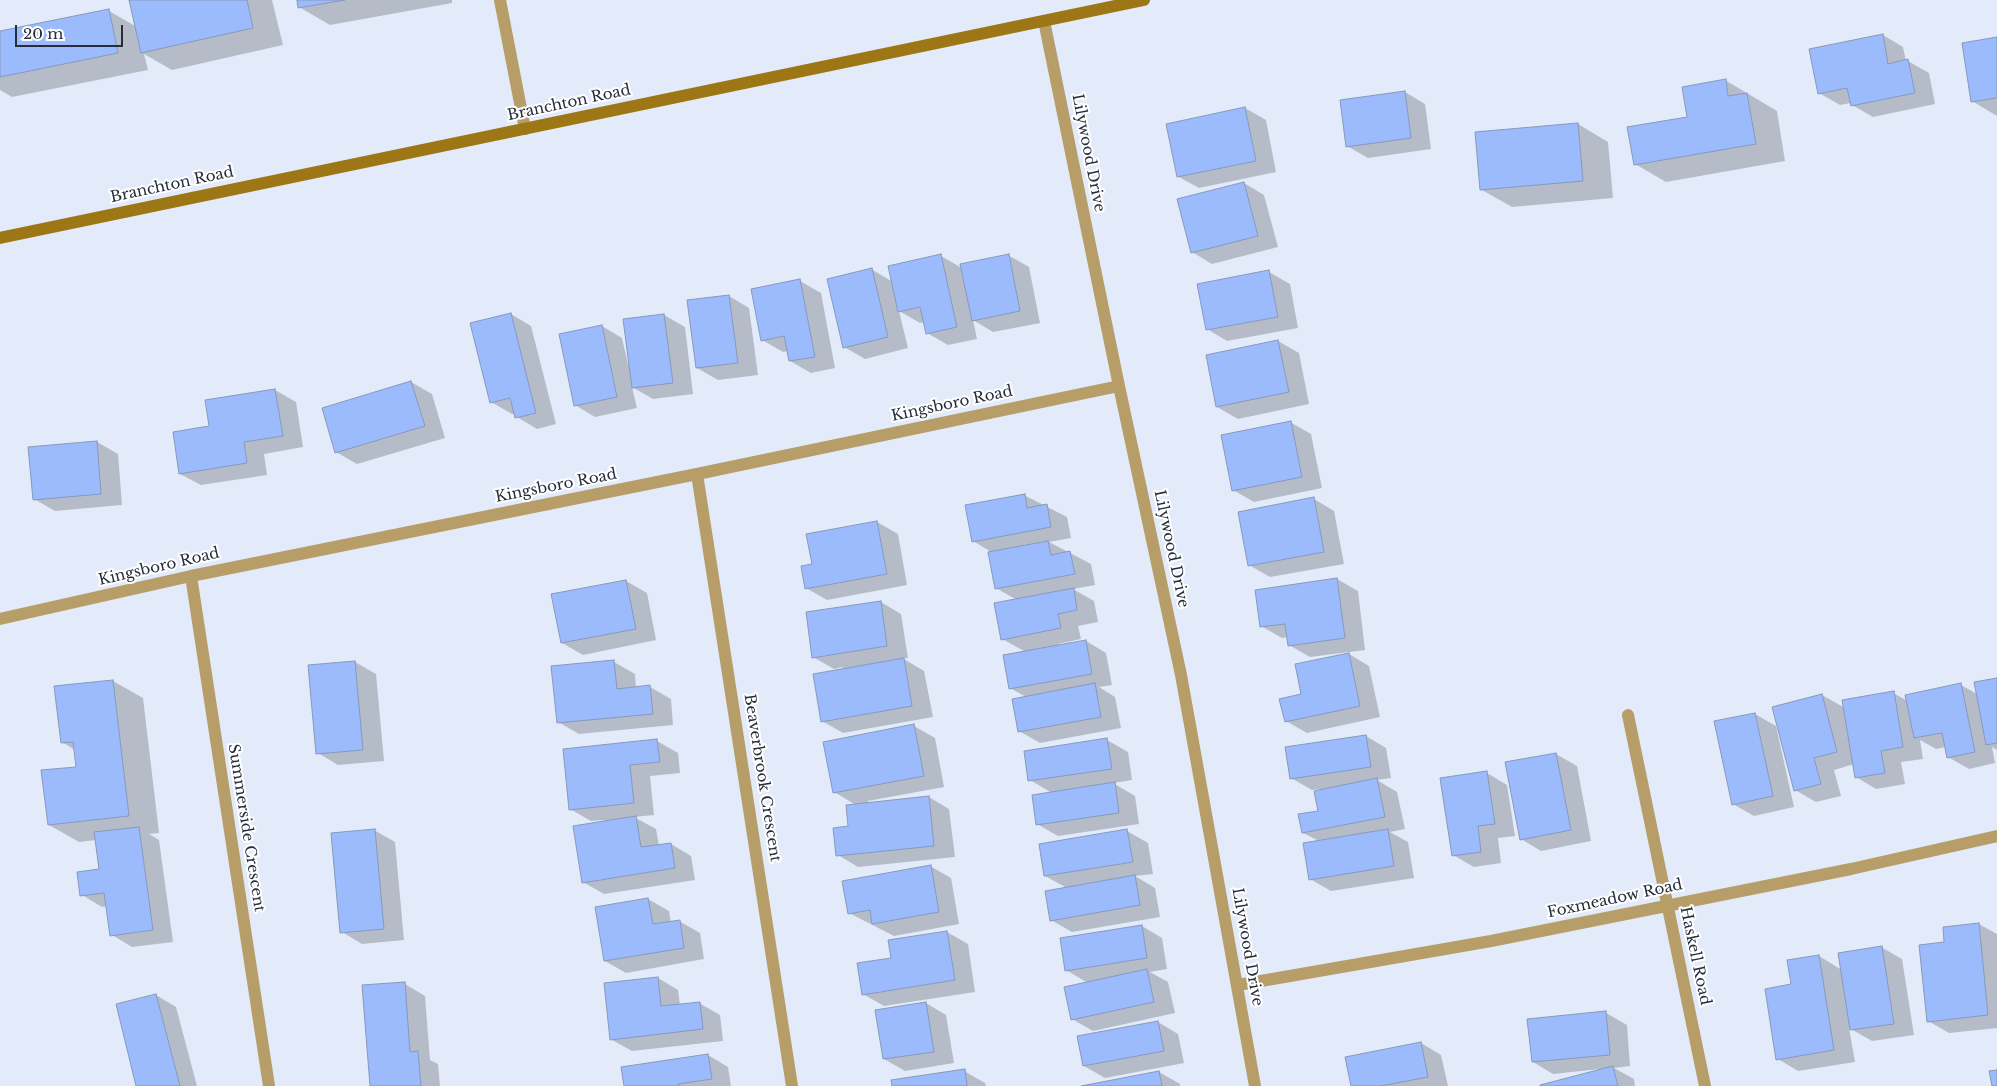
<!DOCTYPE html>
<style>
body{margin:0}
#map{position:relative;width:1997px;height:1086px;overflow:hidden;background:#e3ebfb;font-family:"Libre Baskerville",serif}
canvas{display:block}
.scale{position:absolute;left:15px;top:25px;width:108px;height:22px;box-sizing:border-box;border:2px solid #262d3b;border-top:0;padding-left:6px;font-size:15px;line-height:18px;white-space:nowrap;color:#262d3b;-webkit-text-stroke:4px #fff;paint-order:stroke}
</style>
<div id="map">
<canvas width="1997" height="1086"></canvas>
<div class="scale">20 m</div>
</div>
<script>
const g = document.querySelector('canvas').getContext('2d');
g.lineJoin = 'round';
function fill(path, color) { g.fillStyle = color; g.fill(path, 'evenodd'); }
const poly = rows => new Path2D(rows.map(r => 'M' + r).join(''));
function strokePath(path, color, width, dash) { g.strokeStyle = color; g.lineWidth = width; g.lineCap = dash ? 'butt' : 'round'; g.setLineDash(dash || []); g.stroke(path); }
function drawText(font, color, halo, rows, align = 'center') {
  g.font = font + ' "Libre Baskerville",serif'; g.lineWidth = 4; g.setLineDash([]); g.textBaseline = 'middle'; g.strokeStyle = halo; g.fillStyle = color; for (const [text, x, y, turn = 0] of rows) {
    g.save(); g.translate(x, y); g.rotate((+turn || 0) * Math.PI / 180); g.textAlign = isNaN(turn) ? turn : align; if (halo) g.strokeText(text, 0, 0); g.fillText(text, 0, 0); g.restore();
  }
}
const shadow = poly([
 [133,0,272,0,283,45,172,70,144,54,148,70,12,97,0,90,0,33,109,11,137,27],
 [298,0,452,0,452,3,330,25,299,7],
 [1883,35,1903,47,1906,61,1908,61,1929,73,1935,104,1873,117,1852,105,1851,103,1840,105,1819,93],
 [1997,39,1997,116,1972,101],
 [1725,80,1777,111,1785,161,1666,182,1635,164,1688,118],
 [1405,92,1425,104,1431,149,1368,158,1347,146],
 [1245,108,1266,120,1276,172,1199,188,1179,177],
 [1578,124,1608,142,1613,198,1512,207,1482,190],
 [1244,183,1264,195,1278,247,1212,264,1192,252],
 [1008,255,1029,267,1040,323,993,332,973,320,977,339,948,345,927,333,925,322,920,323,899,311,908,348,865,359,844,347,871,269,893,282,941,256,962,268],
 [1269,272,1290,284,1298,328,1227,341,1207,329],
 [800,281,821,293,835,368,811,373,790,361,788,351,783,352,762,340],
 [729,296,749,308,758,375,718,380,697,368],
 [511,314,531,326,556,424,537,429,517,417,516,413,512,414,491,402],
 [664,315,685,327,693,394,653,399,632,387,637,408,595,417,575,405,602,326,622,338,628,364,630,363],
 [1278,341,1299,353,1309,404,1238,419,1217,407],
 [411,382,432,394,445,438,357,464,336,452],
 [275,390,296,402,303,447,264,454,267,475,201,485,180,474,211,427],
 [1290,422,1311,434,1322,488,1254,502,1233,490],
 [97,442,118,454,122,505,55,511,34,499],
 [1024,495,1067,517,1071,538,1049,542,1091,564,1095,585,1073,589,1094,601,1098,622,1078,626,1081,639,1058,644,1058,646,1086,641,1106,653,1112,685,1099,687,1115,697,1121,728,1040,743,1019,731,1026,697,1010,688,1026,652,1002,639,1017,600,996,588,993,553,973,541],
 [1314,499,1334,511,1344,564,1270,577,1249,565],
 [877,522,898,534,907,585,827,600,806,588,813,565],
 [1337,579,1358,591,1365,650,1310,657,1289,645,1288,637,1282,638,1261,626,1256,591],
 [626,581,647,593,656,640,583,655,562,643,553,595],
 [881,602,901,614,908,658,902,658,924,671,933,717,843,733,822,721,843,667,834,669,813,657],
 [1349,654,1369,666,1380,717,1307,733,1286,721,1302,695],
 [355,662,376,674,384,761,338,765,318,753],
 [614,662,635,674,636,688,650,687,671,699,673,725,579,734,558,722],
 [1997,679,1997,750,1992,747,1995,763,1969,769,1948,757,1946,747,1936,749,1920,740,1923,759,1901,762,1905,784,1876,789,1856,777,1854,764,1834,770,1841,796,1816,802,1795,790,1822,695,1845,708,1893,693,1908,701,1961,685,1977,694],
 [113,681,143,698,159,833,149,834,159,840,173,942,132,947,112,935,108,906,102,907,82,895,100,870,96,840,79,842,49,825,77,768,75,750,62,742],
 [1755,714,1776,726,1794,807,1754,816,1733,804],
 [914,726,935,738,944,787,868,801,868,803,929,797,949,809,955,857,858,867,838,855,856,805,834,792],
 [1366,736,1386,748,1391,778,1377,780,1397,792,1405,829,1390,832,1408,842,1414,878,1331,891,1310,879,1319,841,1303,833,1320,812,1322,789,1312,790,1291,778],
 [1107,740,1128,752,1132,780,1113,783,1135,796,1139,824,1058,836,1037,824,1052,793,1030,780],
 [657,741,678,753,680,773,650,776,654,815,634,817,656,829,659,846,671,844,691,856,695,880,604,894,583,882,604,820,591,821,570,809],
 [1556,754,1577,766,1591,841,1541,851,1521,839],
 [1487,773,1507,785,1515,836,1498,838,1501,863,1474,867,1453,855],
 [374,830,395,842,404,940,362,944,342,932],
 [1127,831,1148,843,1153,874,1135,876,1155,888,1160,917,1072,932,1051,920,1067,888,1045,876],
 [930,866,951,878,959,924,894,936,849,913],
 [648,899,669,911,671,923,679,921,700,933,704,959,626,973,605,961],
 [1979,924,1997,934,1997,1028,1949,1033,1928,1021,1945,943],
 [1142,926,1162,938,1167,969,1150,972,1168,982,1175,1013,1093,1031,1072,1019,1088,983,1066,970],
 [947,932,968,944,975,992,884,1006,863,994,892,959,889,941],
 [1881,947,1902,959,1914,1035,1872,1041,1849,1028,1855,1062,1798,1071,1778,1059,1792,985,1819,956,1842,970],
 [658,978,678,990,680,1005,699,1003,720,1015,723,1041,632,1051,612,1040],
 [405,984,425,996,430,1060,438,1064,440,1086,371,1086],
 [156,995,176,1007,197,1086,138,1086],
 [926,1003,946,1015,954,1063,905,1071,884,1059],
 [1606,1013,1627,1025,1630,1066,1614,1068,1634,1079,1635,1086,1541,1086,1600,1071,1600,1069,1553,1074,1533,1062],
 [1158,1022,1178,1034,1184,1063,1105,1078,1084,1066],
 [1421,1043,1441,1055,1448,1086,1352,1086],
 [708,1055,728,1067,731,1086,625,1086],
 [964,1071,985,1083,986,1086,893,1086],
 [1159,1072,1180,1084,1180,1086,1088,1086]
]);
const building = poly([
 [129,0,247,0,253,28,141,53,129,0],
 [297,0,345,0,298,8,297,0],
 [109,9,118,53,0,77,0,31,109,9],
 [1883,34,1888,64,1908,59,1915,93,1851,106,1847,88,1818,94,1809,49,1883,34],
 [1997,37,1997,98,1971,102,1962,43,1997,37],
 [1726,79,1728,96,1747,93,1756,144,1634,165,1627,127,1687,117,1682,87,1726,79],
 [1405,91,1411,138,1346,147,1340,100,1405,91],
 [1245,107,1256,161,1177,177,1166,124,1245,107],
 [1578,123,1583,181,1480,190,1475,132,1578,123],
 [1244,182,1258,236,1191,253,1177,199,1244,182],
 [941,254,957,327,926,334,920,307,898,312,888,266,941,254],
 [1009,254,1020,311,972,321,960,264,1009,254],
 [872,268,888,337,843,348,827,279,872,268],
 [1269,270,1278,317,1206,330,1197,284,1269,270],
 [800,279,815,357,789,361,784,336,761,341,751,289,800,279],
 [729,295,738,363,696,368,687,300,729,295],
 [511,313,536,413,515,418,510,398,490,403,470,323,511,313],
 [664,314,673,383,632,388,623,319,664,314],
 [602,325,617,397,574,406,559,334,602,325],
 [1278,340,1289,392,1216,407,1206,355,1278,340],
 [411,381,425,426,335,453,322,408,411,381],
 [275,389,283,436,244,442,247,463,179,474,173,432,209,426,205,400,275,389],
 [1291,421,1302,477,1232,491,1221,435,1291,421],
 [97,441,101,494,33,500,28,447,97,441],
 [1025,494,1027,508,1047,504,1051,527,972,542,965,505,1025,494],
 [1314,497,1324,552,1248,566,1238,512,1314,497],
 [877,521,887,574,805,589,801,566,812,564,806,534,877,521],
 [1048,541,1051,555,1070,551,1075,574,995,589,988,552,1048,541],
 [1337,578,1345,638,1288,646,1285,624,1260,627,1255,590,1337,578],
 [626,580,636,629,561,643,551,594,626,580],
 [1074,588,1077,610,1058,614,1061,628,1001,640,994,603,1074,588],
 [881,601,887,646,812,658,806,612,881,601],
 [1086,640,1092,674,1009,689,1003,655,1086,640],
 [1349,653,1360,706,1285,722,1279,699,1301,694,1295,664,1349,653],
 [904,658,912,706,821,722,813,674,904,658],
 [614,660,617,689,650,685,653,714,557,723,551,666,614,660],
 [355,661,363,750,316,754,308,665,355,661],
 [1997,678,1997,743,1986,745,1974,682,1997,678],
 [113,680,129,816,48,825,41,770,76,767,73,742,61,743,54,686,113,680],
 [1095,683,1101,717,1018,732,1012,699,1095,683],
 [1961,683,1975,752,1947,758,1942,733,1914,738,1905,695,1961,683],
 [1894,691,1903,747,1881,751,1885,773,1855,778,1842,700,1894,691],
 [1822,694,1837,752,1814,758,1821,784,1794,791,1772,707,1822,694],
 [1755,713,1773,796,1732,805,1714,721,1755,713],
 [914,724,924,776,833,793,823,742,914,724],
 [1366,735,1371,767,1290,779,1285,747,1366,735],
 [1107,738,1112,769,1028,781,1024,751,1107,738],
 [657,739,660,762,630,765,634,803,569,810,563,749,657,739],
 [1556,753,1571,830,1520,840,1505,762,1556,753],
 [1487,771,1495,824,1478,826,1481,852,1452,856,1440,778,1487,771],
 [1377,778,1385,817,1302,833,1298,814,1318,811,1314,791,1377,778],
 [1115,782,1119,813,1036,825,1032,795,1115,782],
 [929,796,934,846,836,856,833,828,848,826,846,805,929,796],
 [636,816,641,847,671,843,675,868,582,883,573,826,636,816],
 [139,827,153,930,110,936,104,893,80,896,77,872,99,869,94,832,139,827],
 [375,829,384,929,340,933,331,833,375,829],
 [1127,829,1133,862,1044,876,1039,844,1127,829],
 [1388,829,1394,866,1309,880,1303,843,1388,829],
 [931,865,939,912,872,924,870,910,848,914,842,881,931,865],
 [1135,875,1140,905,1050,921,1045,891,1135,875],
 [648,898,653,924,680,920,684,948,604,961,595,907,648,898],
 [1979,923,1988,1015,1927,1022,1919,945,1944,942,1943,927,1979,923],
 [1142,925,1147,958,1065,971,1060,938,1142,925],
 [947,931,955,980,862,995,857,963,891,958,888,940,947,931],
 [1882,946,1894,1024,1850,1030,1838,953,1882,946],
 [1819,955,1834,1050,1776,1060,1765,989,1791,984,1787,960,1819,955],
 [1147,969,1154,1002,1071,1020,1064,987,1147,969],
 [658,977,661,1006,700,1002,703,1029,610,1040,604,983,658,977],
 [405,982,410,1052,418,1051,421,1086,370,1086,362,985,405,982],
 [156,994,180,1086,136,1086,116,1004,156,994],
 [926,1002,934,1052,883,1059,875,1010,926,1002],
 [1606,1011,1610,1055,1532,1062,1527,1019,1606,1011],
 [1158,1021,1164,1051,1083,1066,1077,1036,1158,1021],
 [1421,1042,1428,1077,1381,1086,1351,1086,1345,1057,1421,1042],
 [708,1054,712,1079,678,1084,679,1086,624,1086,621,1067,708,1054],
 [1613,1066,1618,1086,1540,1086,1540,1085,1613,1066],
 [965,1069,967,1086,892,1086,891,1080,965,1069],
 [1997,1070,1997,1086,1992,1086,1989,1071,1997,1070],
 [1159,1071,1162,1086,1081,1086,1159,1071]
]);
const street = poly([
 [500,0,525,129],
 [1044,21,1119,386,1181,675,1255,1086],
 [697,474,792,1086],
 [191,576,269,1086],
 [0,619,191,576,697,474,1119,386],
 [1628,715,1705,1086],
 [1238,985,1491,941,1851,869,1997,836]
]);
const secondary = poly([
 [0,238,1144,0]
]);
const streetNames = [
 ["Branchton Road",569,103,-12],
 ["Lilywood Drive",1088,153,79],
 ["Branchton Road",172,185,-12],
 ["Kingsboro Road",952,404,-12],
 ["Kingsboro Road",556,486,-11],
 ["Lilywood Drive",1171,549,78],
 ["Kingsboro Road",159,567,-13],
 ["Beaverbrook Crescent",762,778,81],
 ["Summerside Crescent",246,828,81],
 ["Foxmeadow Road",1615,899,-12],
 ["Lilywood Drive",1247,947,80],
 ["Haskell Road",1695,956,78]
];
fill(shadow, '#0003');
fill(building, '#9bbbfd');
strokePath(building, '#8798bc', 1);
strokePath(street, '#b79e69', 12);
strokePath(secondary, '#9d7715', 12);
drawText('15px', '#262d3b', '#fff', streetNames);
</script>
